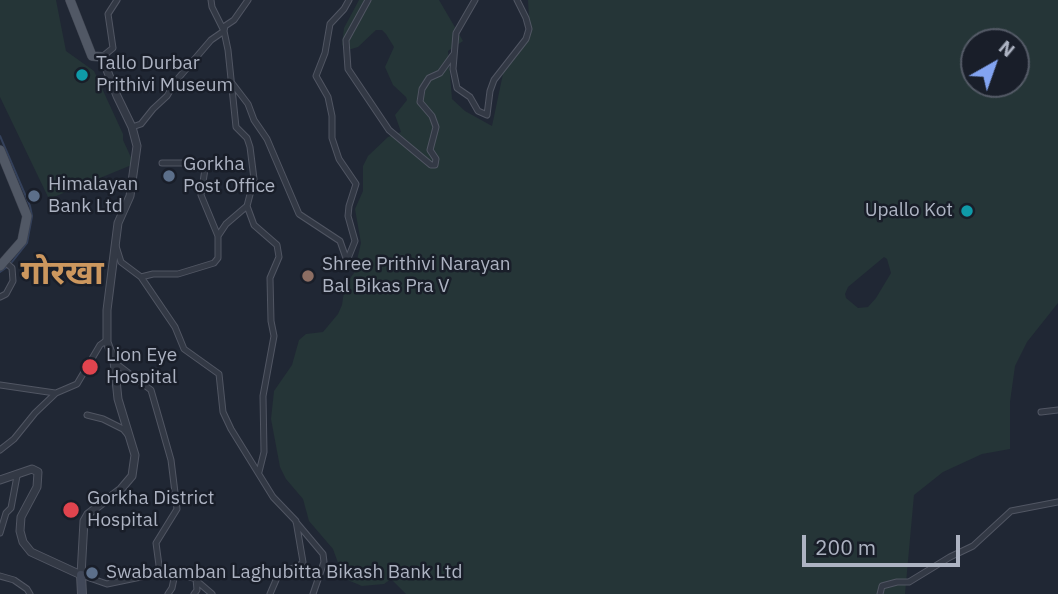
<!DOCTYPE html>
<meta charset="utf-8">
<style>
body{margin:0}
#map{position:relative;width:1058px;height:594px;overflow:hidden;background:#202734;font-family:"IBM Plex Sans",sans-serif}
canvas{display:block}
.north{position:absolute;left:960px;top:28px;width:70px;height:70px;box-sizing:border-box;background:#191e29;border:2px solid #545a66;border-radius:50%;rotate:40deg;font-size:19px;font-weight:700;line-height:28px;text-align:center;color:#adb3c2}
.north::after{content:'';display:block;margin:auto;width:24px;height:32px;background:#83a4f1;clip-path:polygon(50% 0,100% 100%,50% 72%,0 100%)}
.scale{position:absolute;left:802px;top:535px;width:158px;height:32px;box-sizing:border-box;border:4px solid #adb3c2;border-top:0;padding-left:9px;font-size:21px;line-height:24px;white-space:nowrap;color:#adb3c2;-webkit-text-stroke:5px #191e29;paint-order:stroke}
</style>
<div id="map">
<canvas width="1058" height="594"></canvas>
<div class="north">N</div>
<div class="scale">200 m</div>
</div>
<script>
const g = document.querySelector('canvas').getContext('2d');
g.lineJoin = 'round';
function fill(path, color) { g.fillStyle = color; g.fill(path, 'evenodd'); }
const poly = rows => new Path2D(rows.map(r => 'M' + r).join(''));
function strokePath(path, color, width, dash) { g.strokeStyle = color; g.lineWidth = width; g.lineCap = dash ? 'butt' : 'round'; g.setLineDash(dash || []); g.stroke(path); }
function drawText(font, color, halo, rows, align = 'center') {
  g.font = font + ' "IBM Plex Sans","Noto Sans Devanagari",sans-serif'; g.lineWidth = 5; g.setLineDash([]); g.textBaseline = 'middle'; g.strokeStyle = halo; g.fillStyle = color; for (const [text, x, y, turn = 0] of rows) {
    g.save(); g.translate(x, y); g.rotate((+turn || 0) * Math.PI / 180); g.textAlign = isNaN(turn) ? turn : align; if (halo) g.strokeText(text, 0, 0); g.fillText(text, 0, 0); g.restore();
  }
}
const green = poly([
 [0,0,56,0,66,51,94,71,123,134,123,140,134,164,49,199,0,97],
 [359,0,439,0,463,41,448,51,452,99,465,111,492,126,504,69,530,37,528,0,1058,0,1058,303,1027,342,1015,366,1010,402,1010,449,982,454,943,472,914,495,905,594,406,594,391,579,384,584,362,586,350,581,342,574,333,549,309,521,303,499,286,479,280,467,271,419,274,391,292,365,299,340,306,334,323,332,338,314,342,305,345,285,354,273,361,243,355,209,363,191,363,166,368,156,388,137,401,132,395,115,407,100,406,97,393,85,385,67,394,47,386,34,382,30,376,30,358,47,348,50,342,45,344,28],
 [974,42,1016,42,1016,84,974,84],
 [884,257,887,259,891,273,876,298,868,307,858,308,846,298,845,294,848,287]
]);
const stream = poly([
 [0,136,30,206,32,216,27,243,12,262],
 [0,272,7,267]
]);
const minor = poly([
 [211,0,212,7,224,31,228,50,236,127,247,138,250,147,254,179,247,206,226,224,218,236],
 [368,0,346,40,348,69,389,130,431,165,435,165,436,159,430,150,436,127,432,116,420,102,422,89,429,78,440,73,453,55],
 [475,0,456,33,453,69,457,88,470,97,478,111,487,115,490,91,494,80,526,39,529,29,526,18,517,0],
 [102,57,113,48,108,14,117,0],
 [232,83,248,104,254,120,267,139,299,214,340,241,347,261,355,241,348,216,349,206,356,184,339,159,332,138,332,116,328,97,316,76,325,53,330,24,344,9,349,0],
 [132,127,141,124,153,109,167,96,175,82,211,40,224,31,225,26,234,20,248,0],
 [247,206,254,225,277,245,279,257,270,278,271,321,274,336,263,396,264,452,259,472],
 [116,246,121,262,141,277,175,327,184,349,219,374,223,412,231,429,273,497,296,521,303,562,299,566,279,573,270,594],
 [141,277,153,274,178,274,214,263,218,258,218,236,201,195,205,169,193,163,162,163],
 [0,297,6,294,13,281,12,268,5,262],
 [0,385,55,393],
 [1041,412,1058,410],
 [87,415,103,419,123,429,128,435],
 [0,450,14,439,35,413,56,393,77,384,100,345,107,340],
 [296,522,323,554,324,562,313,594],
 [0,533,6,513,11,508,17,476],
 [160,573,183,575,196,579,197,590,194,594],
 [81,575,107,584,160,573,156,543,177,509,171,460,151,390,114,362],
 [0,576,14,580,27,589,30,594],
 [198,582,212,594],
 [168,594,172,588,175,574],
 [880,594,882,586,897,582,909,582,950,557,973,546,1011,511,1058,502]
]);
const tertiary = poly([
 [0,480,32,469,38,472,37,487,21,517,20,531,23,542,31,552,81,575,84,521,88,514,121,489,132,476,135,455,118,399,114,361,107,342,107,310,118,223,130,196,137,146,132,127,117,96,102,57]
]);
const secondary = poly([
 [81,575,82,594]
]);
const primary = poly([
 [70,0,92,56,102,57],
 [0,150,27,216,22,241,0,266]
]);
const markers = [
 [82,75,7,"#0f9aa8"],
 [169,176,7,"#5c6f8a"],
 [34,196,7,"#5c6f8a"],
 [967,211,7,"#0f9aa8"],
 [308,276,7,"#8d6e63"],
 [90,367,9,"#e0444e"],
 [71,510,9,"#e0444e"],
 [92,573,7,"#5c6f8a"]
];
const poiNames = [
 ["Tallo Durbar",96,64],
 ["Prithivi Museum",96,86],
 ["Gorkha",183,165],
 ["Post Office",183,187],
 ["Himalayan",48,185],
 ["Bank Ltd",48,207],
 ["Upallo Kot",953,211,"right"],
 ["Shree Prithivi Narayan",322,265],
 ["Bal Bikas Pra V",322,287],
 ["Lion Eye",106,356],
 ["Hospital",106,378],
 ["Gorkha District",87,499],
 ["Hospital",87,521],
 ["Swabalamban Laghubitta Bikash Bank Ltd",106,573]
];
const townNames = [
 ["गोरखा",62,274]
];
fill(green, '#253537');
strokePath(stream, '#34415b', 2);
strokePath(minor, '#515663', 7);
strokePath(tertiary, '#515663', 9);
strokePath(secondary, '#515663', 10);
strokePath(primary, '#3d424e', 10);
strokePath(minor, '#333945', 5);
strokePath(tertiary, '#333945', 7);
strokePath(secondary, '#414858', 8);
strokePath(primary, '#515865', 9);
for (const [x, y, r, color] of markers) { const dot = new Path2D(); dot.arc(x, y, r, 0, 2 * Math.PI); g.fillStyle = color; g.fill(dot); strokePath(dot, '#191e29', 2.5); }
drawText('19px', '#adb3c2', '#191e29', poiNames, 'left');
drawText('bold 33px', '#cc975e', '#191e29', townNames);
</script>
